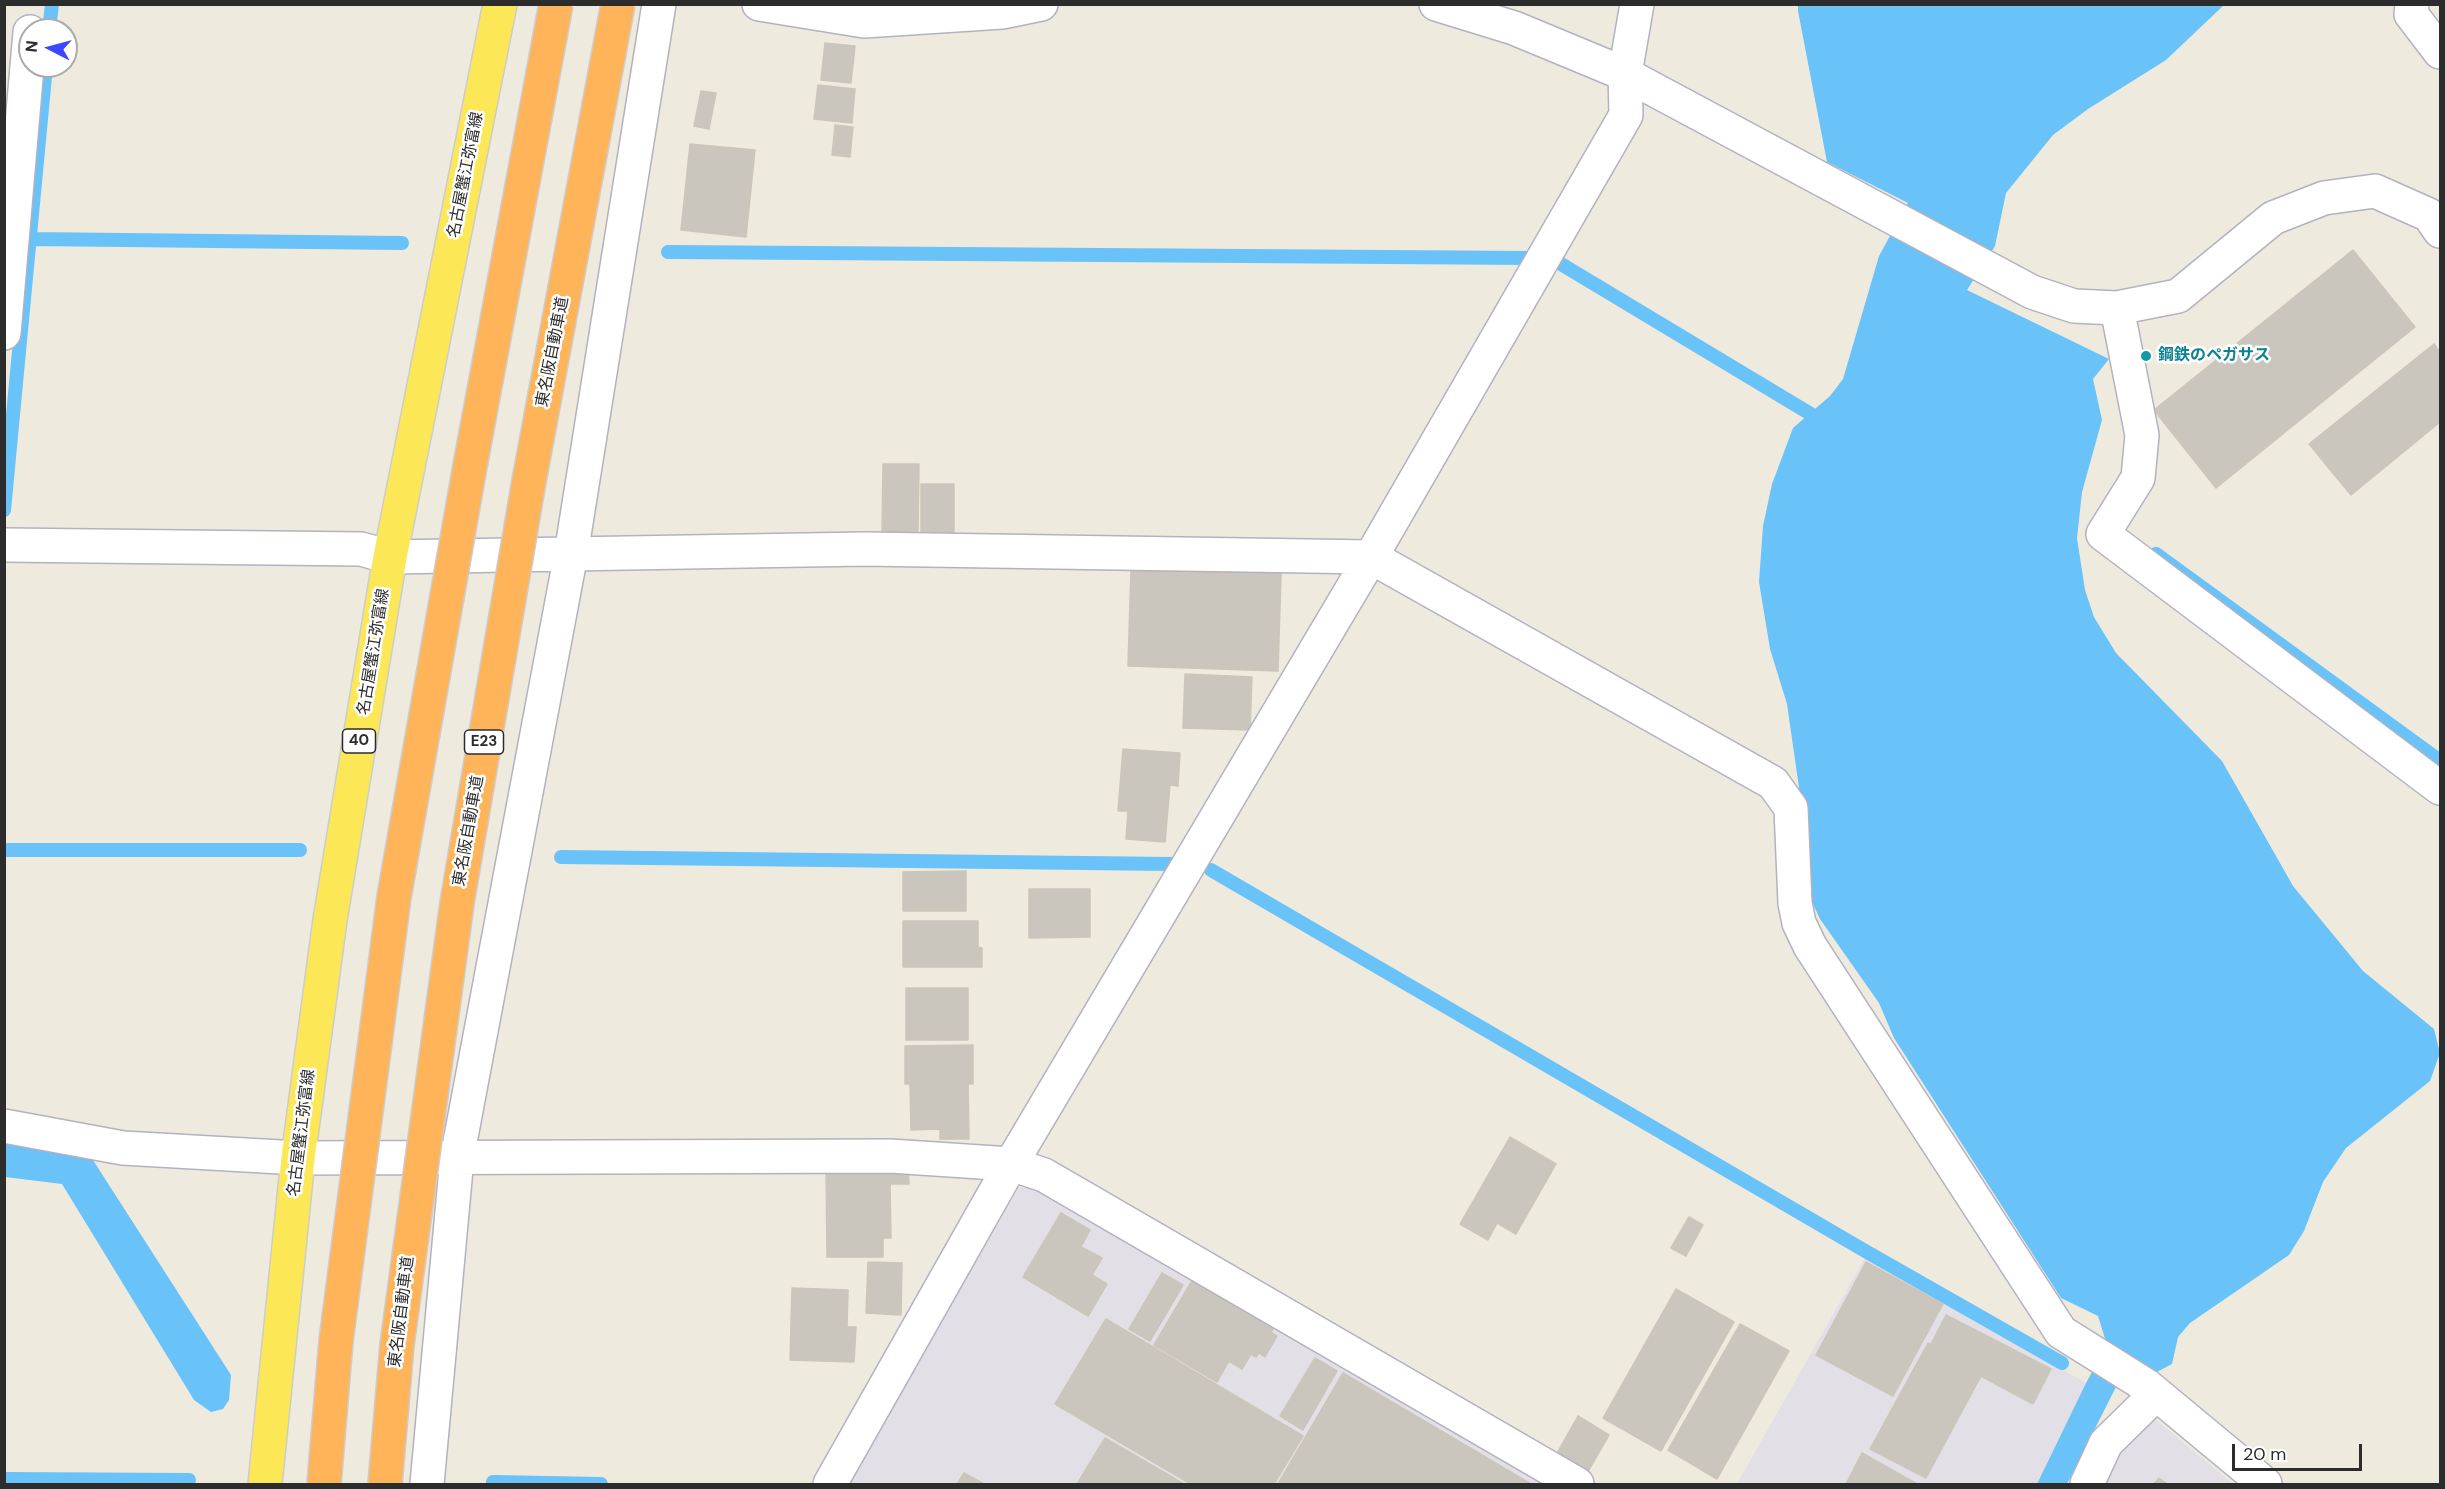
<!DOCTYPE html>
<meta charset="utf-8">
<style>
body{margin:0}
#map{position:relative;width:2445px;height:1489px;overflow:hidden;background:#efeade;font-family:"DM Sans",sans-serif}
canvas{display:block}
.frame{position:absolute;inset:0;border:6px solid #2c2c2c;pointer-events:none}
.north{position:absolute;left:18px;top:18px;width:60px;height:60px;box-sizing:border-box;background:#fff;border:2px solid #ababab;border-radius:50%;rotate:276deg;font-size:16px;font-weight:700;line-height:24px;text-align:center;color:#2c2c2c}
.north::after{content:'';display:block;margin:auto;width:21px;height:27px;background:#3b48ff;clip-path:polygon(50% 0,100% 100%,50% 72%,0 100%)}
.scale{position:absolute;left:2232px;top:1444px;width:130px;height:27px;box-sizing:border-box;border:3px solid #2c2c2c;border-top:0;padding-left:8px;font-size:18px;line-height:21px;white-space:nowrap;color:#2c2c2c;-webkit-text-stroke:4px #fff;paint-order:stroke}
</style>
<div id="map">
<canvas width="2445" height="1489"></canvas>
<div class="frame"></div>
<div class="north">N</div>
<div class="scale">20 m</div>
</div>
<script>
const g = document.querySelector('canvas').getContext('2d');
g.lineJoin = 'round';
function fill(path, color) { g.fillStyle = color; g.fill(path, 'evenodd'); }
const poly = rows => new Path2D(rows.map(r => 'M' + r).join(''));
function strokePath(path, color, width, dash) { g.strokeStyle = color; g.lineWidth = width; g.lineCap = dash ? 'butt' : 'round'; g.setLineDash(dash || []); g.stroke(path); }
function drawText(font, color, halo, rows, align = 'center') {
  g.font = font + ' "DM Sans","Noto Sans JP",sans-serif'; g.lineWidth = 5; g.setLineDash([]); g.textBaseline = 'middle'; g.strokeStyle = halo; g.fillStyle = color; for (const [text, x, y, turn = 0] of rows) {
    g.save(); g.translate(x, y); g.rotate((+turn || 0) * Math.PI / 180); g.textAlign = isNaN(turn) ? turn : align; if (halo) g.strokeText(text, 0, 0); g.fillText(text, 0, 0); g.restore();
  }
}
const industrial = poly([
 [1043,1185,1555,1484,848,1484,1019,1188],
 [1866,1256,2086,1383,2037,1484,1737,1484],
 [2155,1419,2233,1484,2101,1484,2115,1456]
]);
const water = poly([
 [1798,5,2224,5,2166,60,2088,109,2053,135,2006,193,1995,246,1967,290,2109,359,2093,379,2102,420,2082,492,2077,538,2085,590,2094,617,2116,653,2222,761,2293,886,2363,971,2434,1029,2440,1053,2430,1081,2346,1148,2323,1182,2304,1231,2289,1255,2190,1323,2178,1337,2172,1364,2155,1373,2117,1385,2067,1484,2037,1484,2086,1383,2107,1345,2098,1316,2061,1298,1894,1038,1879,1003,1820,919,1810,898,1808,850,1787,704,1770,649,1759,582,1763,526,1772,484,1793,428,1830,396,1843,379,1879,256,1908,203,1827,162,1798,11],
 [5,1142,91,1157,231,1375,229,1400,223,1409,211,1412,194,1400,62,1184,5,1177]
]);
const stream = poly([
 [49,30,52,4],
 [30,239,402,243],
 [668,252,1532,258],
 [1561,264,1824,422],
 [4,510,46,66],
 [2156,554,2440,761],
 [4,850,300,850],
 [561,857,1171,864],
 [1211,870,1867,1252,2062,1363],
 [4,1479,189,1480],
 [493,1482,601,1484]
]);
const building = poly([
 [825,43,855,46,851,83,821,80,825,43],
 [818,85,855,89,852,123,814,119,818,85],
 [701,91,716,93,709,129,694,126,701,91],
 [835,125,853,127,850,157,832,155,835,125],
 [690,144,755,150,746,237,681,230,690,144],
 [2353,250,2415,327,2216,488,2154,410,2353,250],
 [2434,344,2440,352,2440,422,2351,495,2309,444,2434,344],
 [883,464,919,464,918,532,882,532,883,464],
 [921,484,954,484,954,537,921,537,921,484],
 [1131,569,1281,574,1278,671,1128,666,1131,569],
 [1185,674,1252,677,1250,730,1183,728,1185,674],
 [1123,749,1180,753,1178,786,1170,785,1165,842,1126,839,1128,811,1118,811,1123,749],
 [966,871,966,911,903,911,903,872,966,871],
 [1029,889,1090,889,1090,937,1029,938,1029,889],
 [903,921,978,921,978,947,982,948,982,967,903,967,903,921],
 [906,988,968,988,968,1040,906,1040,906,988],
 [973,1045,973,1084,968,1084,969,1139,940,1139,940,1129,911,1130,910,1084,905,1084,905,1046,973,1045],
 [1510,1137,1556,1164,1516,1234,1497,1223,1488,1240,1460,1224,1510,1137],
 [908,1166,909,1184,890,1184,891,1238,883,1238,883,1257,827,1257,826,1167,908,1166],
 [1061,1213,1090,1230,1081,1247,1102,1258,1092,1275,1107,1284,1088,1316,1023,1277,1061,1213],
 [1689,1217,1703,1225,1686,1256,1671,1248,1689,1217],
 [868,1262,902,1263,901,1315,866,1313,868,1262],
 [1866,1262,1943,1304,1893,1396,1816,1355,1866,1262],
 [1162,1273,1183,1285,1150,1341,1129,1329,1162,1273],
 [1193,1279,1274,1327,1271,1332,1277,1336,1265,1357,1259,1353,1256,1357,1251,1354,1242,1369,1229,1361,1217,1382,1154,1345,1193,1279],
 [792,1288,848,1290,847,1327,856,1327,854,1362,790,1360,792,1288],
 [1676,1289,1734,1322,1661,1451,1603,1418,1676,1289],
 [1946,1315,2051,1369,2033,1404,1981,1376,1926,1478,1870,1449,1928,1343,1931,1344,1946,1315],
 [1106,1319,1303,1436,1274,1484,1191,1484,1055,1404,1106,1319],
 [1740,1324,1789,1351,1717,1479,1668,1450,1740,1324],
 [1315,1358,1337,1371,1303,1430,1280,1416,1315,1358],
 [1343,1373,1531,1484,1278,1484,1343,1373],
 [1578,1416,1609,1435,1587,1473,1556,1455,1578,1416],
 [1105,1438,1184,1484,1077,1484,1105,1438],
 [1862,1453,1917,1484,1846,1484,1862,1453],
 [964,1473,984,1484,957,1484,964,1473],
 [2159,1478,2167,1484,2154,1484,2159,1478]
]);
const minor = poly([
 [759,4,864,21,1002,12,1041,4],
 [1436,4,1514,28,1625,74,2032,292,2074,306,2117,308,2178,296,2273,218,2324,198,2375,191,2429,215,2440,231],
 [2412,4,2411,14,2440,52],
 [2117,308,2142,435,2138,478,2103,534,2440,788],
 [4,333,30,32],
 [4,545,361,549,390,557,865,549,1371,557,1773,783,1791,808,1795,903,1799,923,1810,946,2061,1332,2147,1386,2265,1484],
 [4,1126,123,1148,298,1158,890,1156,1011,1164,1044,1175,1577,1484],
 [427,1484,457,1158,571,554,659,4],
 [830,1484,1011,1164,1371,557,1626,115,1625,74,1637,4],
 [2087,1484,2106,1443,2156,1394]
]);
const major = poly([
 [265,1484,298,1158,330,920,390,557,500,4]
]);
const highwayBridge = poly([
 [324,1484,336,1341,394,897,470,466,556,4],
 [385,1484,397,1345,457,903,529,481,618,4]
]);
const markers = [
 [2146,356,6,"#0f9aa8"]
];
const shields = [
 [359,741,33],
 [484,742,39]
];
const shieldNames = [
 ["40",359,741],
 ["E23",484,742]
];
const streetNames = [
 ["名古屋蟹江弥富線",466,175,-79],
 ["東名阪自動車道",553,352,-79],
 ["名古屋蟹江弥富線",374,652,-81],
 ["東名阪自動車道",469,831,-80],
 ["名古屋蟹江弥富線",302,1133,-83],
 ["東名阪自動車道",402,1312,-83]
];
const cultureNames = [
 ["鋼鉄のペガサス",2158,356]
];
fill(industrial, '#e2dfe7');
fill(water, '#69c2f8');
strokePath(stream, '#69c2f8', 14);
fill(building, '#cbc6bd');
strokePath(building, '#cbc6b7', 1.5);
strokePath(minor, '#b2b2c1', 36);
strokePath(major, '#ccc', 36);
strokePath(minor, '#fff', 33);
strokePath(major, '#fce856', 33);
strokePath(highwayBridge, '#ccc', 36, []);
strokePath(highwayBridge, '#ffb459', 33);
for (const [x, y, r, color] of markers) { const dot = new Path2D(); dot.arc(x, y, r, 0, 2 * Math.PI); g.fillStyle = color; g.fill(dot); strokePath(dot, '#fff', 2); }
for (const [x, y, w] of shields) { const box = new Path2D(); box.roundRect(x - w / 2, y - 12, w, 24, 4.5); g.fillStyle = '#fff'; g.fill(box); strokePath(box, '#2c2c2c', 1.5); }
drawText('bold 15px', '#2c2c2c', null, shieldNames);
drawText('16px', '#2c2c2c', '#fff', streetNames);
drawText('bold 16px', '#0d838f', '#fff', cultureNames, 'left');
</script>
